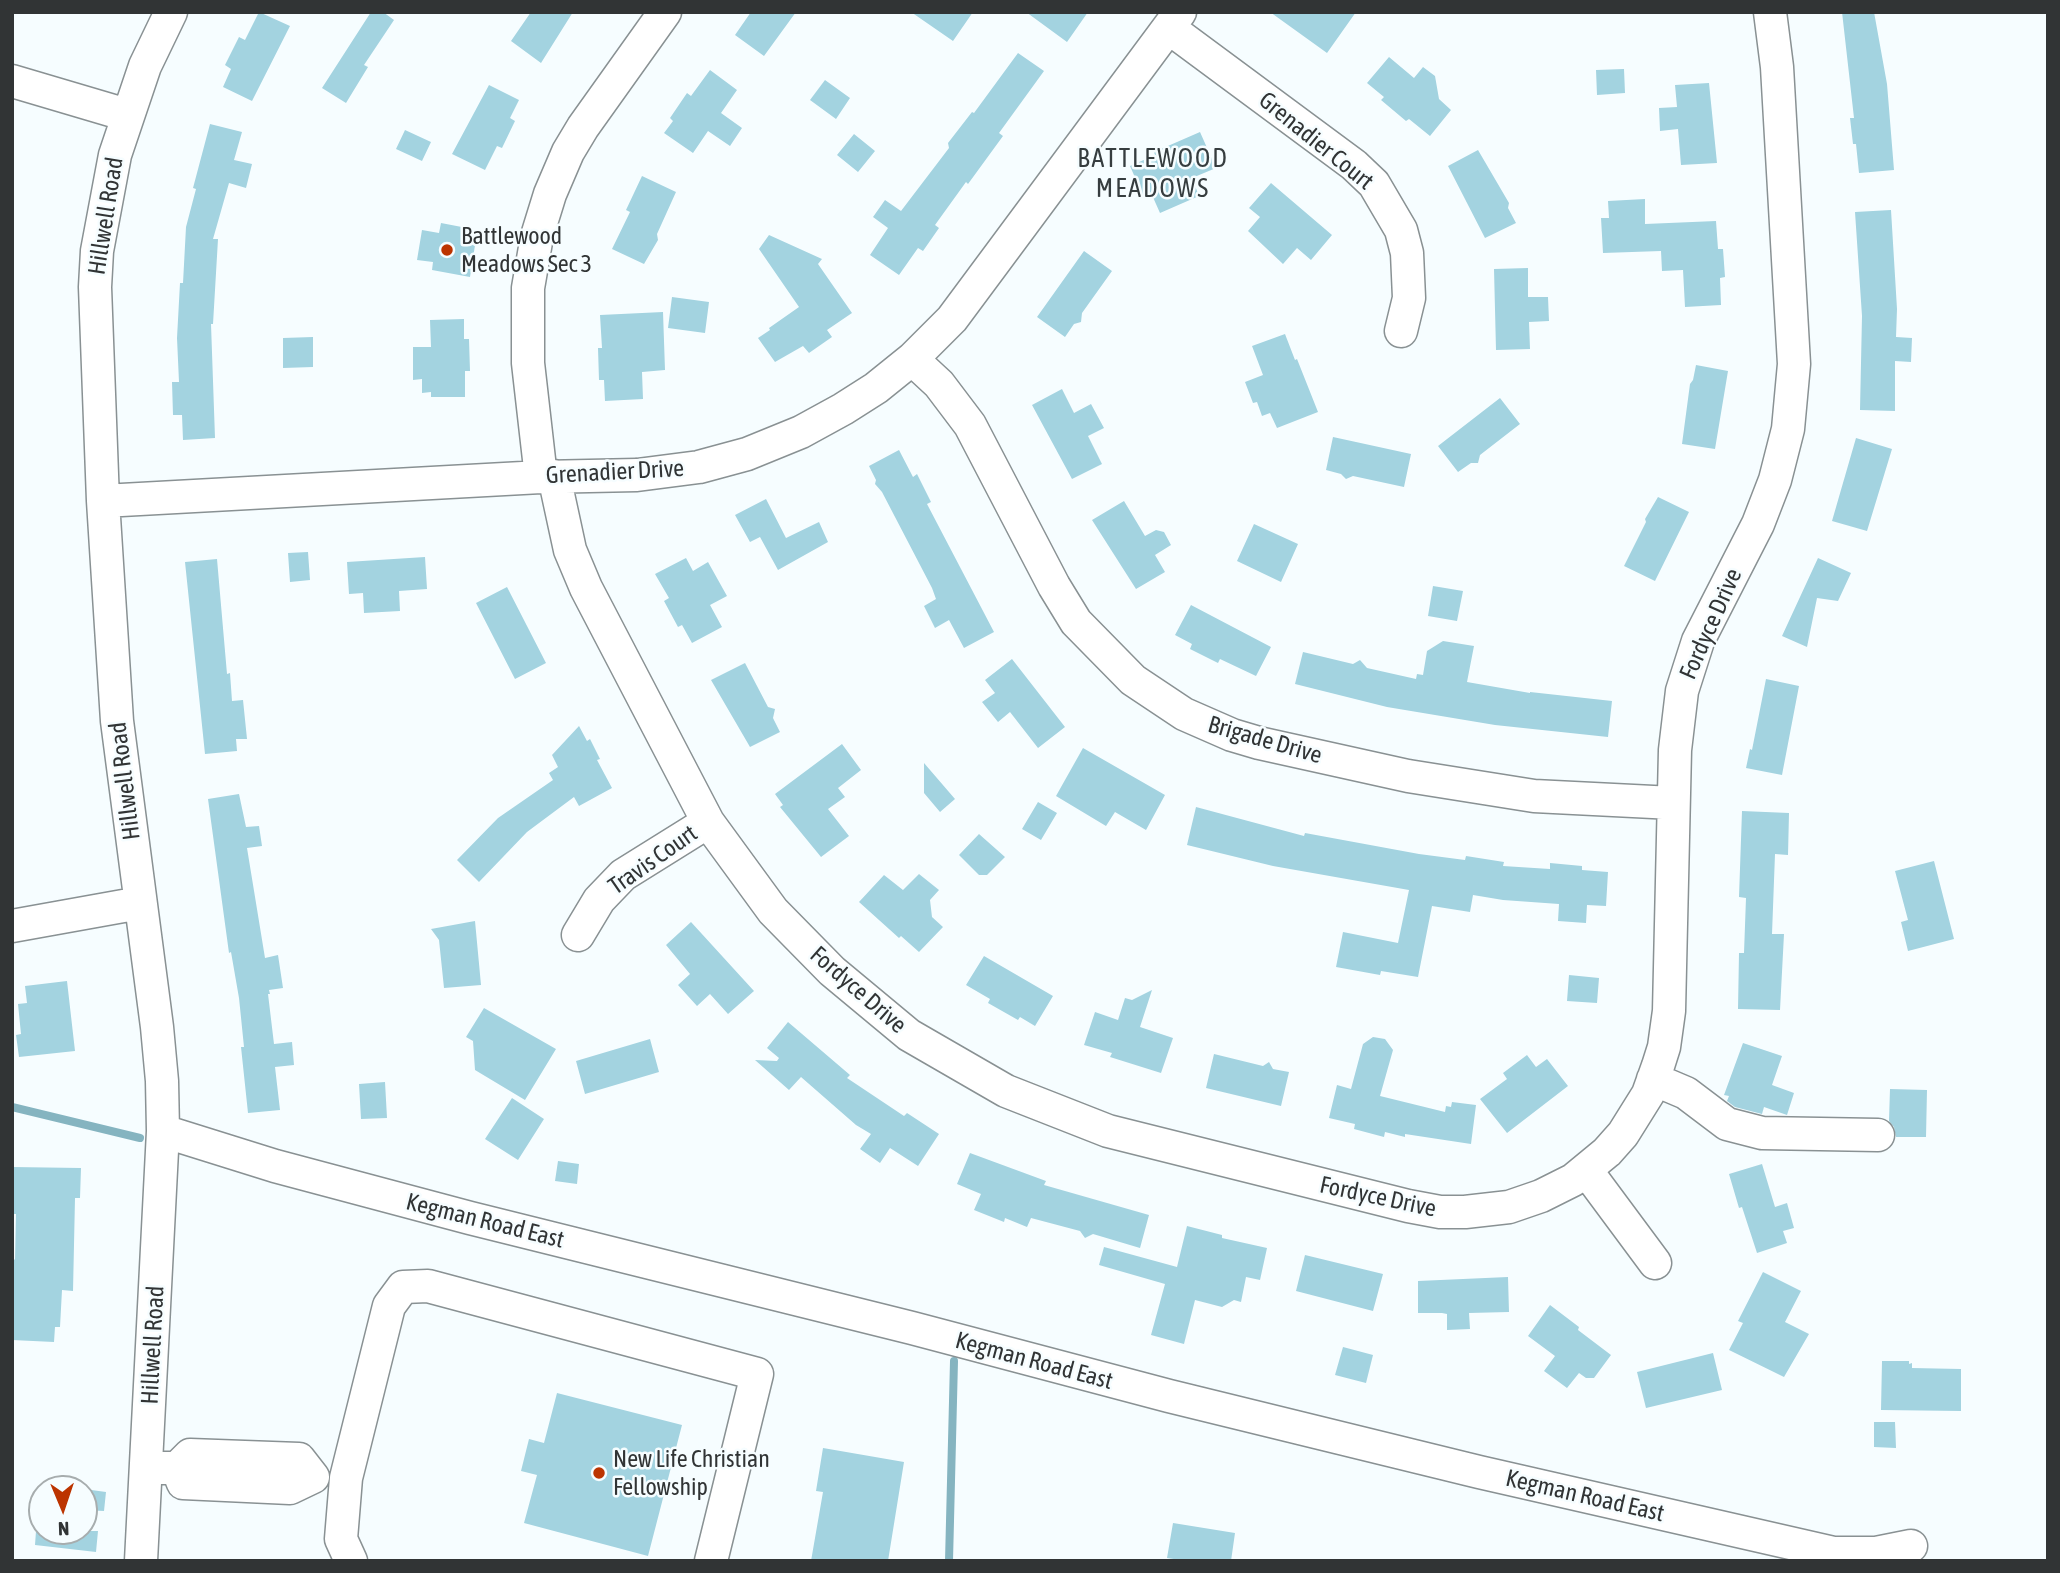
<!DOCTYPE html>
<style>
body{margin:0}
#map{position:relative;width:2060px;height:1573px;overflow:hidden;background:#f6fdff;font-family:"Asap Condensed",sans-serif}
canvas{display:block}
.frame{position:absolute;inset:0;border:14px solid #313435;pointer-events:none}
.north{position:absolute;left:28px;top:1475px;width:70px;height:70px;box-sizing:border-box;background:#f6fdff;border:2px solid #a7adae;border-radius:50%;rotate:178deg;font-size:19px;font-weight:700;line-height:28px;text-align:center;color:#313435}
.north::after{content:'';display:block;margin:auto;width:24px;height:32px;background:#bc3400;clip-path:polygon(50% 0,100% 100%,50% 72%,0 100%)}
</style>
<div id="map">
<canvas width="2060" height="1573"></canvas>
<div class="frame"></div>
<div class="north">N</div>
</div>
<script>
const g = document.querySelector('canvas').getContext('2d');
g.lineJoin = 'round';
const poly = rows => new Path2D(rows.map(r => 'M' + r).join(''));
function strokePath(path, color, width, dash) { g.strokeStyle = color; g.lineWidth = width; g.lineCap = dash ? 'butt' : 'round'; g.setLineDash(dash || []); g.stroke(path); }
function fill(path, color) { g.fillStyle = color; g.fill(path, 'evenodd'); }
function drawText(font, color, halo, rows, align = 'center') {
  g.font = font + ' "Asap Condensed",sans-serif'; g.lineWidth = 5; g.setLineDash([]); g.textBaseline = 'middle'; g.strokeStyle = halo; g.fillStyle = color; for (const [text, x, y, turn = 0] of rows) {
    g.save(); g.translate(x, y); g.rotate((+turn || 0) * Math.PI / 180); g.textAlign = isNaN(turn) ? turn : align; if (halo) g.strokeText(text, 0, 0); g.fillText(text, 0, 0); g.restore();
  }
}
const stream = poly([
 [12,1107,140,1138],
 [949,1561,954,1361]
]);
const building = poly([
 [259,12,290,26,252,101,223,87,231,69,225,65,239,37,245,40],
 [371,12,383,12,394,20,364,65,368,67,346,103,322,88],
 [531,12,573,12,541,63,511,41],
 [751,12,796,12,764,56,735,35],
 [911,12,973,12,953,41],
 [1026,12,1088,12,1067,42],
 [1270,12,1356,12,1327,53],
 [1842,12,1874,12,1887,84,1894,170,1859,173,1856,144,1853,144,1850,118,1854,118],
 [1018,53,1044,71,999,133,1003,136,968,184,966,182,935,225,939,228,923,251,918,248,899,275,870,255,888,228,873,217,885,200,901,211,949,148,948,143,972,112,974,113],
 [1389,57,1414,78,1423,67,1435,76,1439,99,1451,110,1430,136,1409,119,1406,121,1381,100,1384,97,1367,83],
 [1624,69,1625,93,1597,95,1596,70],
 [710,70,737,90,721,113,742,128,730,146,708,131,693,153,664,133,673,121,670,118,687,93,691,96],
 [825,80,850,98,836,119,810,100],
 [1709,83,1717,163,1681,165,1678,129,1660,131,1659,108,1677,107,1675,85],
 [489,85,519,100,510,118,515,121,502,148,497,146,485,170,452,154],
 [210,124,242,132,234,160,252,164,246,188,229,183,213,239,218,239,213,324,211,324,215,438,183,440,182,415,173,415,172,382,179,382,177,338,180,283,183,283,186,227,196,189,193,188],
 [405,130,431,142,422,161,396,149],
 [1200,132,1216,168,1192,178,1199,196,1160,213,1152,195,1144,198,1130,166,1155,155,1154,152],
 [854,134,875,151,858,172,837,155],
 [1478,150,1509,203,1508,208,1516,223,1485,238,1448,166],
 [642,176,676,192,657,234,658,240,644,264,612,249,630,212,626,210],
 [1271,183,1332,235,1311,260,1297,248,1283,264,1248,231,1260,217,1249,208],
 [1645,199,1645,224,1716,221,1718,249,1723,249,1725,277,1720,278,1721,305,1685,307,1683,270,1662,271,1661,251,1603,253,1601,218,1609,218,1608,201],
 [1891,210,1897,309,1896,337,1912,338,1911,362,1895,361,1895,411,1860,410,1862,316,1855,212],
 [441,223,467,228,465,238,476,239,470,277,432,270,433,262,417,260,422,230,439,233],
 [769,235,822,259,818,264,852,313,827,330,832,337,809,353,803,346,775,362,758,338,770,330,769,328,799,307,759,249],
 [1084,251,1112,271,1082,313,1081,322,1074,324,1065,337,1037,317],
 [1528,268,1528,297,1548,297,1549,321,1529,322,1530,349,1496,350,1494,269],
 [672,297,709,302,705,333,668,328],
 [663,312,665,370,642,372,643,399,605,401,604,380,599,380,598,348,602,348,600,315],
 [464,319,464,339,469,339,470,371,465,371,465,397,431,397,431,392,422,393,422,379,413,380,413,347,431,347,430,320],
 [1285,334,1295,360,1297,359,1318,412,1277,428,1270,413,1262,416,1257,402,1253,403,1245,382,1263,375,1252,346],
 [313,337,313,367,283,368,283,338],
 [1696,365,1728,371,1715,449,1682,444,1690,384,1693,380],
 [1062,389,1074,413,1091,404,1104,428,1088,436,1102,464,1072,479,1032,405],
 [1500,398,1520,424,1480,455,1478,463,1471,463,1458,472,1438,446],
 [1333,437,1411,454,1404,487,1353,476,1346,479,1341,474,1326,470],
 [1856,438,1892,449,1867,531,1832,521],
 [899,450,913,477,917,474,931,502,927,504,994,632,964,648,949,620,935,628,924,606,936,599,932,588,882,492,875,484,876,480,869,466],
 [1658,497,1689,512,1655,581,1624,566,1646,522,1645,519],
 [766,499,786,538,819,522,828,542,778,570,760,537,750,542,735,515],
 [1124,501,1145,536,1156,530,1164,532,1171,545,1155,555,1165,572,1136,589,1092,520],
 [1254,524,1298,544,1281,582,1237,561],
 [308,552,310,580,290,582,288,553],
 [425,557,427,589,399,591,400,611,364,613,363,593,349,594,347,562],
 [686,558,693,571,708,562,727,596,710,605,722,627,692,643,682,625,678,627,664,601,669,598,655,574],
 [1818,558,1851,573,1838,601,1817,598,1807,647,1782,636],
 [217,559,227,674,230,673,232,701,243,700,247,739,236,739,237,751,205,754,185,562],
 [1433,586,1463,591,1457,621,1428,616],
 [507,587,546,663,515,679,476,603],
 [1191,605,1271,647,1256,676,1220,659,1218,663,1190,649,1192,644,1175,635],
 [1443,641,1474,646,1467,682,1530,693,1530,692,1612,701,1608,737,1495,725,1387,707,1295,684,1303,652,1353,664,1360,660,1367,668,1416,679,1417,674,1423,675,1427,651],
 [1012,659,1065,727,1038,748,1010,712,998,722,982,702,995,693,985,680],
 [745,663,768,707,775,709,773,718,780,732,750,747,711,680],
 [1766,679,1799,686,1782,775,1746,768,1750,749,1752,750],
 [579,726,587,741,590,739,600,759,597,760,612,788,579,806,574,797,527,832,479,882,457,860,498,818,553,780,549,773,558,767,552,755],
 [842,744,861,770,838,788,845,797,828,809,849,836,821,857,780,807,783,805,775,794],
 [1083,748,1165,795,1146,830,1115,812,1106,826,1056,796],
 [924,763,955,799,940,812,924,793],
 [239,794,246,827,259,826,262,846,247,848,265,958,278,955,283,988,269,990,270,994,268,994,274,1044,292,1042,294,1065,275,1067,280,1110,248,1113,241,1047,244,1047,239,998,231,952,229,953,208,799],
 [1038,802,1057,813,1041,840,1022,829],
 [1196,807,1304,836,1305,833,1419,854,1465,860,1466,856,1504,862,1503,866,1550,869,1550,863,1582,866,1582,870,1608,872,1606,906,1587,905,1586,923,1558,921,1559,904,1503,900,1473,895,1470,912,1432,906,1418,977,1381,971,1380,975,1336,967,1343,932,1398,943,1409,890,1273,866,1187,845],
 [1742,811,1789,813,1788,855,1775,854,1772,934,1784,934,1780,1010,1738,1009,1739,953,1744,953,1746,898,1739,897],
 [979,834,1005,857,987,875,979,875,959,855],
 [1934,861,1954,939,1908,951,1901,922,1908,920,1895,871],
 [919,874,939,890,930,900,932,917,943,927,919,952,901,936,899,938,859,902,884,875,903,890],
 [475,921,481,985,444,988,439,940,431,929],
 [691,922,754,991,728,1014,710,994,697,1006,678,985,690,974,666,945],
 [984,956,1053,996,1035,1026,1020,1017,1018,1020,988,1003,990,999,966,985],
 [1569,975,1599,978,1597,1003,1567,1001],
 [67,981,75,1051,19,1057,16,1035,21,1034,18,1004,27,1003,25,986],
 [1152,990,1140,1027,1173,1038,1161,1073,1110,1057,1112,1053,1084,1045,1095,1012,1118,1020,1125,998,1132,1000],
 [484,1008,556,1049,525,1100,475,1070,473,1041,466,1037],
 [788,1022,850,1075,847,1078,904,1116,907,1113,939,1134,918,1166,890,1148,880,1163,860,1149,871,1134,856,1125,801,1077,789,1090,755,1060,777,1061,779,1058,767,1048],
 [1373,1037,1385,1039,1393,1050,1380,1096,1445,1112,1446,1106,1451,1107,1452,1102,1476,1105,1471,1144,1405,1134,1405,1137,1385,1132,1384,1137,1354,1129,1355,1124,1329,1118,1337,1085,1351,1089,1363,1044],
 [650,1039,659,1072,585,1094,576,1061],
 [1743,1043,1782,1056,1772,1085,1794,1093,1787,1115,1764,1107,1762,1114,1735,1107,1727,1101,1729,1096,1724,1095],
 [1214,1054,1263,1066,1269,1062,1273,1069,1289,1072,1281,1106,1206,1088],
 [1527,1055,1536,1067,1547,1059,1568,1086,1507,1133,1480,1099,1507,1079,1503,1073],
 [385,1082,387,1118,361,1119,359,1084],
 [1890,1089,1927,1090,1926,1137,1896,1137,1894,1127,1889,1121],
 [512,1098,544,1119,518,1160,485,1139],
 [970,1153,1046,1181,1044,1185,1149,1215,1140,1248,1093,1234,1085,1238,1080,1231,1031,1218,1027,1227,1005,1218,1004,1222,974,1210,981,1194,957,1184],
 [558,1161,579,1164,577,1184,555,1181],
 [1762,1164,1775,1207,1787,1203,1794,1228,1783,1231,1787,1243,1757,1253,1742,1207,1739,1208,1729,1174],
 [12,1167,81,1168,80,1198,75,1198,73,1291,62,1290,60,1327,55,1327,54,1342,12,1340,12,1275,14,1259,15,1260,16,1214,12,1214],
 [1187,1226,1222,1235,1222,1238,1267,1248,1260,1280,1246,1277,1241,1302,1234,1300,1222,1307,1195,1300,1184,1344,1151,1335,1165,1284,1099,1265,1104,1247,1177,1267],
 [1305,1255,1383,1274,1373,1311,1296,1291],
 [1763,1272,1801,1291,1785,1322,1809,1334,1784,1377,1729,1350,1743,1323,1738,1321],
 [1508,1277,1509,1312,1469,1313,1470,1329,1447,1330,1447,1314,1442,1313,1418,1313,1418,1281],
 [1550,1305,1579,1327,1578,1330,1611,1355,1594,1378,1586,1378,1579,1373,1567,1388,1544,1371,1555,1356,1528,1336],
 [1343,1347,1373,1355,1366,1383,1335,1375],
 [1713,1353,1722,1390,1646,1408,1637,1372],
 [1882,1361,1909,1361,1909,1364,1912,1363,1912,1368,1961,1369,1961,1411,1881,1410],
 [557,1393,682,1425,648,1556,524,1523,537,1475,521,1471,529,1439,544,1443],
 [1874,1422,1895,1422,1896,1448,1874,1447],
 [823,1448,904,1462,888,1561,811,1561,823,1492,816,1491],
 [84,1489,106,1492,104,1511,84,1510],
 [1173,1523,1235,1533,1231,1561,1187,1561,1167,1558],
 [36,1531,98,1531,96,1552,35,1545]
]);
const minor = poly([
 [1169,28,1354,165,1374,184,1401,230,1407,253,1409,298,1401,331],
 [12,81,127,115],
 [912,359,939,384,970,425,1054,586,1076,622,1133,680,1184,714,1232,735,1259,743,1408,776,1534,796,1673,803],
 [554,476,570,550,586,588,708,822,773,911,832,971,909,1035,1006,1091,1108,1131,1408,1206,1440,1212,1465,1212,1509,1207,1541,1196,1573,1180,1607,1152,1623,1134,1648,1094,1658,1066,1664,1047,1669,1011,1675,750,1682,691,1698,641,1758,524,1775,480,1788,429,1794,364,1777,67,1770,12],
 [541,477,528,363,528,288,537,236,550,194,568,152,583,127,665,12],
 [103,501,541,477,637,475,699,467,747,454,801,432,843,409,876,388,912,359,952,319,1180,12],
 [12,926,140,903],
 [578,935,599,900,623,875,708,822],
 [1653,1079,1686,1093,1727,1124,1762,1133,1878,1135],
 [163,1131,275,1166,470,1218,912,1328,1169,1396,1479,1472,1834,1553,1876,1553,1911,1546],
 [1586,1170,1655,1263],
 [146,1468,177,1468,190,1455,299,1459,313,1477,290,1488,183,1483,177,1468],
 [141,1561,163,1131,162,1081,157,1027,117,721,103,501,95,287,97,251,115,155,145,66,171,12],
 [351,1561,341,1539,346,1478,389,1306,403,1287,428,1286,757,1374,711,1561]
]);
const markers = [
 [447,250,7,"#bc3400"],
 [599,1473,7,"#bc3400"]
];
const streetNames = [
 ["Grenadier Court",1316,141,39],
 ["Hillwell Road",106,216,-81],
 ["Grenadier Drive",615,472,-3],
 ["Fordyce Drive",1711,624,-66],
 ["Brigade Drive",1265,740,16],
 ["Hillwell Road",125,781,-97],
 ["Travis Court",653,860,-35],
 ["Fordyce Drive",858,990,41],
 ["Fordyce Drive",1378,1197,12],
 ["Kegman Road East",485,1221,14],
 ["Hillwell Road",153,1345,-87],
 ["Kegman Road East",1034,1361,15],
 ["Kegman Road East",1585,1496,13]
];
const poiNames = [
 ["Battlewood",461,236],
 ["Meadows Sec 3",461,264],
 ["New Life Christian",613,1459],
 ["Fellowship",613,1487]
];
const neighbourhoodNames = [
 ["BATTLEWOOD",1153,159],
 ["MEADOWS",1153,189]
];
strokePath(stream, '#85b4c0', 8);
fill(building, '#a3d3e0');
strokePath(minor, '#899193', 35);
strokePath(minor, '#fff', 32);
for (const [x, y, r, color] of markers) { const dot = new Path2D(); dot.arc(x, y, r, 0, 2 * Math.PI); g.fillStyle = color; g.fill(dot); strokePath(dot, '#f6fdff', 2.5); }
drawText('24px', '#313435', '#f6fdff', streetNames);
drawText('24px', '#313435', '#f6fdff', poiNames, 'left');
g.letterSpacing = '2px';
drawText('26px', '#363d3f', '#f6fdff', neighbourhoodNames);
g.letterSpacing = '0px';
</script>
